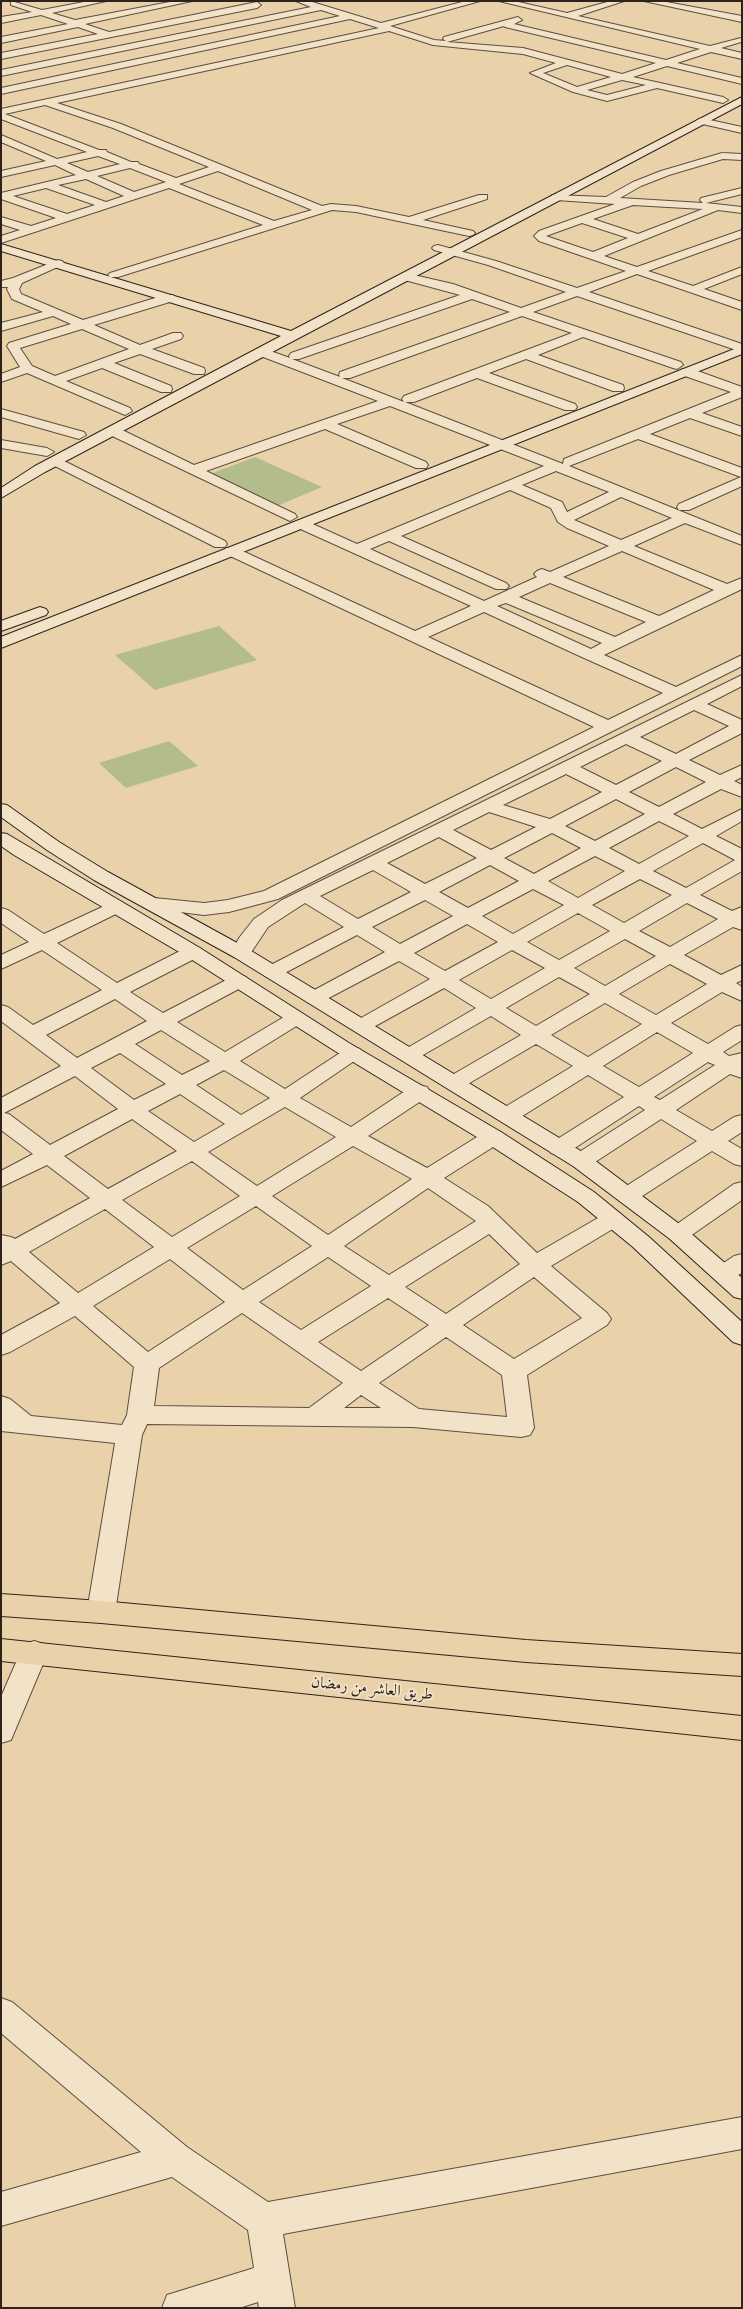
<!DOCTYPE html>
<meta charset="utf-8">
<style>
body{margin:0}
#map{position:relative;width:743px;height:2309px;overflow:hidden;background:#e9d2aa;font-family:"IM FELL French Canon",serif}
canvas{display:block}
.frame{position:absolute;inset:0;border:2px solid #2e231c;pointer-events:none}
</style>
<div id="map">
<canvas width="743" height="2309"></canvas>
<div class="frame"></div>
</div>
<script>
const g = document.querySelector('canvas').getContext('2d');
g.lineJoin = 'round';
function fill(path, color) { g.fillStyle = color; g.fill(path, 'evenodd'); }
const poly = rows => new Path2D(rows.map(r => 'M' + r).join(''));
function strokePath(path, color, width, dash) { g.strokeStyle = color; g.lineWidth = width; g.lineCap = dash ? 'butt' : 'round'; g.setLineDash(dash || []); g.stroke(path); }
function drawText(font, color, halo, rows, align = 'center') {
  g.font = font + ' "IM FELL French Canon",Amiri,serif'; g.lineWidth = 3.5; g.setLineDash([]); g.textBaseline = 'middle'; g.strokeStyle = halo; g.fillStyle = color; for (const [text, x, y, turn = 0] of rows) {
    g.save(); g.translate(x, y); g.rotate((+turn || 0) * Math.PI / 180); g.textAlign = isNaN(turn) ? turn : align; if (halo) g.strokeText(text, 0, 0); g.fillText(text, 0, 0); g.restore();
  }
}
const green = poly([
 [255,457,322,487,277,506,210,474],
 [219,626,257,660,155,690,115,655],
 [169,741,198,766,126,788,99,763]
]);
const street = poly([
 [11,1,42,10,89,1,106,1,52,13,75,20,175,1,192,1,85,24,109,32,257,2,261,5,257,8,1,59,1,53,98,34,78,27,1,43,1,37,68,24,41,15,1,23,1,17,32,12,11,5,11,1],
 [296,1,309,1,381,23,466,1,480,1,390,26,434,40,446,41,443,39,444,37,518,17,522,20,514,24,666,60,700,49,499,1,514,1,567,13,611,1,624,1,578,16,710,46,741,38,741,42,721,48,742,53,742,59,711,52,677,63,742,78,742,84,667,66,633,77,723,97,728,100,723,103,657,88,607,101,573,92,530,73,556,63,523,54,433,45,389,31,57,103,121,124,322,206,331,204,356,206,409,217,479,195,487,195,487,199,423,220,473,231,475,233,473,235,469,236,356,212,332,210,118,277,110,277,108,275,110,273,263,225,169,188,1,243,1,236,20,230,1,224,1,217,31,226,56,218,1,199,1,193,76,175,55,165,1,177,1,171,46,161,1,142,1,135,57,159,87,152,1,119,1,109,379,28,350,19,1,94,1,88,340,16,321,10,1,76,1,70,311,7,296,1],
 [504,26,505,27,656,63,622,74,523,48,447,42,504,26],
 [567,65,611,77,577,87,543,73,567,65],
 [622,80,646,85,607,95,587,90,622,80],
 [45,105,113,128,209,167,176,178,139,164,138,162,131,162,107,152,106,150,99,150,5,114,45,105],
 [98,156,120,164,88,172,67,163,98,156],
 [130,168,166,182,134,192,97,176,130,168],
 [218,171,312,210,274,221,179,184,218,171],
 [86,179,124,196,106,202,58,185,86,179],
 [46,188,95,205,67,214,13,196,46,188],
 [644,1,661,1,742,16,742,22,644,1],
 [701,118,742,127,742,133,698,123,696,121,701,118],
 [722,153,742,154,742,160,723,159,669,175,641,186,620,198,703,203,700,200,701,198,742,188,742,194,706,203,742,207,742,213,718,210,604,256,637,267,742,230,742,237,648,271,693,286,742,267,742,274,704,289,742,302,742,310,637,274,589,292,742,344,742,352,577,296,533,312,681,362,683,365,677,369,673,368,583,337,538,355,623,385,624,388,623,391,613,391,526,359,489,373,575,404,577,407,575,410,565,410,477,378,414,402,405,402,563,464,564,459,731,392,682,375,681,372,682,369,692,369,742,387,742,397,702,413,742,427,742,436,690,418,650,434,742,468,742,486,689,510,679,510,677,507,679,504,741,477,638,439,569,466,742,536,742,545,685,523,634,546,727,584,742,578,742,589,604,655,676,687,742,655,742,666,278,899,229,912,204,915,147,908,144,904,147,900,154,898,204,903,228,900,264,891,594,727,226,554,224,551,226,548,236,548,415,631,471,606,296,527,294,524,296,521,306,521,357,544,544,466,390,406,337,424,426,462,428,465,426,468,416,468,325,429,206,471,295,514,297,517,290,521,108,434,106,431,108,428,118,428,194,465,378,401,258,355,256,352,262,348,290,358,289,356,291,353,460,295,401,279,399,277,401,275,405,273,453,284,521,308,566,292,488,265,434,250,432,248,434,246,438,245,496,261,577,288,626,271,539,241,534,236,539,231,615,204,556,200,552,199,552,195,606,197,633,182,661,171,722,153],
 [633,205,703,209,638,234,593,219,633,205],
 [582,223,628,238,593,252,546,236,582,223],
 [472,299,510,312,340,372,339,375,340,377,292,359,299,359,472,299],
 [522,316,572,333,404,396,402,399,404,402,342,378,350,378,522,316],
 [556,471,609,492,567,512,562,502,522,485,556,471],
 [510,490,551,508,558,522,567,528,609,546,550,572,542,569,537,571,534,574,537,577,484,601,370,549,389,541,496,589,506,589,509,586,506,583,401,536,510,490],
 [621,497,672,518,621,540,574,520,621,497],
 [622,551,714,590,659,616,563,577,622,551],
 [550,583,646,622,615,637,519,597,550,583],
 [506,603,602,643,591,649,497,606,506,603],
 [484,612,584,658,663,693,608,720,428,637,484,612],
 [58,260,62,261,64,263,62,265,22,283,19,289,21,294,83,320,165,295,173,295,175,298,173,301,94,325,140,345,173,333,181,333,183,336,181,339,152,349,204,368,205,371,204,374,194,374,140,354,114,363,171,386,172,389,171,392,161,392,102,368,66,381,130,408,132,411,125,415,27,373,1,382,1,374,20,367,7,346,9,343,71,324,53,316,1,331,1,323,43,312,12,299,7,289,8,287,1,287,1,281,13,278,58,260],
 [82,329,129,349,55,376,32,366,20,348,82,329],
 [1,409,84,432,86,435,79,439,1,417,1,409],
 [1,440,47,448,54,452,47,456,1,448,1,440],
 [56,457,225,541,227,544,225,547,215,547,51,464,49,461,56,457],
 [742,675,742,686,707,704,742,720,742,733,689,760,720,775,742,765,742,777,734,781,742,785,742,797,721,789,673,814,702,829,742,809,742,821,716,836,742,849,742,871,700,895,732,911,742,907,742,930,733,927,684,955,721,975,742,965,742,980,736,983,742,987,742,1001,722,992,671,1023,708,1044,735,1027,742,1025,742,1040,723,1052,729,1056,742,1053,742,1078,730,1074,676,1110,712,1131,734,1117,742,1115,742,1132,728,1141,742,1149,742,1166,734,1164,712,1151,636,1200,628,1202,620,1200,617,1195,620,1190,697,1141,661,1119,589,1166,581,1168,573,1166,570,1161,573,1156,645,1110,639,1106,567,1153,559,1155,551,1153,548,1148,551,1143,624,1097,588,1075,516,1120,508,1122,500,1120,497,1115,500,1110,573,1066,536,1044,461,1088,454,1090,447,1088,443,1083,447,1078,521,1035,491,1016,416,1059,409,1061,402,1059,399,1055,402,1051,476,1008,444,988,368,1030,361,1032,354,1030,351,1026,354,1022,430,979,399,961,321,1002,314,1004,307,1002,304,998,307,994,385,952,357,935,279,976,272,978,265,976,262,972,265,968,344,927,305,903,268,927,248,957,241,959,234,957,231,953,239,938,254,919,282,900,742,675],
 [694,710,729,726,676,754,640,737,694,710],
 [626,744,662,761,616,785,580,767,626,744],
 [676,767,706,782,659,807,629,792,676,767],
 [566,774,602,792,550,819,503,805,566,774],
 [616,799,645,814,595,841,565,826,616,799],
 [489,812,536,827,491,850,453,830,489,812],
 [659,821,689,836,639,864,609,848,659,821],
 [552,833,581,848,534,874,504,858,552,833],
 [439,837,477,858,425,884,387,863,439,837],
 [703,843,735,860,686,888,653,871,703,843],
 [595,856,625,871,578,898,548,881,595,856],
 [490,865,519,881,468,908,439,892,490,865],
 [373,870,411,892,358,919,320,896,373,870],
 [640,879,672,895,624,923,592,905,640,879],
 [533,889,564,905,513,934,482,916,533,889],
 [425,900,453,916,400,944,372,927,425,900],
 [687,903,718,919,670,947,639,931,687,903],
 [578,913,610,931,559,960,527,942,578,913],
 [467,924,498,942,445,971,414,953,467,924],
 [625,939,656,956,605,986,574,968,625,939],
 [512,950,545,968,491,999,459,980,512,950],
 [670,964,707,984,656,1015,619,994,670,964],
 [559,977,590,994,536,1026,506,1008,559,977],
 [605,1003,642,1024,588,1057,551,1035,605,1003],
 [657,1032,693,1053,639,1087,603,1066,657,1032],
 [708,1062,715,1065,660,1100,654,1097,708,1062],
 [115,901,122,903,125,907,122,911,57,943,117,983,186,948,193,946,200,948,203,952,200,956,130,992,163,1013,232,977,239,975,246,977,249,981,246,985,177,1022,225,1052,289,1014,296,1012,303,1014,306,1018,303,1022,240,1061,285,1089,346,1049,353,1047,360,1049,363,1053,360,1057,300,1098,351,1127,411,1087,419,1085,427,1087,430,1092,427,1097,368,1136,427,1168,485,1132,493,1130,501,1132,504,1137,501,1142,444,1178,488,1206,537,1253,605,1214,613,1211,621,1214,624,1219,621,1224,551,1266,607,1313,611,1319,607,1325,527,1375,534,1428,530,1435,521,1437,413,1427,147,1424,142,1435,115,1612,111,1620,101,1623,91,1620,87,1612,115,1443,1,1431,1,1396,10,1399,31,1416,122,1425,127,1415,134,1367,75,1316,10,1352,1,1355,1,1335,60,1303,11,1261,1,1265,1,1235,11,1237,15,1239,90,1198,47,1165,1,1187,1,1171,33,1154,1,1130,1,1098,61,1066,1,1021,1,1005,8,1007,33,1025,102,990,42,950,1,969,1,955,29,942,1,923,1,908,8,910,44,934,115,901],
 [115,999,147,1021,77,1058,46,1035,115,999],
 [161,1030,210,1061,182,1075,135,1044,161,1030],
 [120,1053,166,1084,134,1100,91,1068,120,1053],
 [224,1070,270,1098,241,1115,196,1085,224,1070],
 [75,1076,118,1109,50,1145,9,1114,4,1113,75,1076],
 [180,1094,225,1124,194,1142,148,1111,180,1094],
 [285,1107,336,1137,257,1186,208,1152,285,1107],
 [132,1119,177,1151,108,1189,64,1156,132,1119],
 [353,1146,412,1179,328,1235,272,1196,353,1146],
 [192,1161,240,1196,172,1237,122,1200,192,1161],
 [428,1188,476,1221,389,1275,344,1246,428,1188],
 [256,1206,312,1246,243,1290,187,1248,256,1206],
 [105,1209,154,1247,78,1293,29,1252,105,1209],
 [489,1234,520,1264,446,1314,405,1287,489,1234],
 [328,1257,371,1286,301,1330,259,1302,328,1257],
 [170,1259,225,1302,148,1352,93,1306,170,1259],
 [534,1277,582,1318,514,1359,463,1325,534,1277],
 [388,1298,429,1325,361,1371,318,1342,388,1298],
 [242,1313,343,1383,309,1408,154,1406,159,1368,242,1313],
 [446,1337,502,1375,507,1417,419,1409,379,1383,446,1337],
 [361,1395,381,1408,344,1408,361,1395],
 [742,1182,742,1200,686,1239,678,1242,670,1239,667,1234,670,1229,734,1184,742,1182],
 [742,1254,742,1273,724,1282,716,1280,712,1274,716,1268,734,1256,742,1254],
 [34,1641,44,1644,48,1652,11,1740,1,1743,1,1697,24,1644,34,1641],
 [1,1998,12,2002,187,2147,268,2202,742,2117,742,2149,283,2234,295,2308,259,2308,258,2302,239,2308,162,2308,167,2295,254,2268,248,2230,172,2177,1,2226,1,2192,141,2152,1,2033,1,1998]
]);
const secondary = poly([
 [742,97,742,104,45,472,1,498,1,488,35,466,281,336,1,251,1,244,291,331,742,97],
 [742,346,742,354,1,648,1,637,742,346],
 [40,607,46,609,48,612,46,615,1,631,1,621,40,607],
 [1,804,7,805,59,842,108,872,248,949,589,1156,686,1229,742,1278,742,1299,734,1297,670,1239,573,1166,234,957,94,880,47,850,1,817,1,804],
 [1,833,7,834,200,948,349,1043,501,1132,594,1192,649,1237,742,1322,742,1345,733,1342,633,1247,578,1202,485,1142,335,1051,186,956,14,855,1,846,1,833]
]);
const primary = poly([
 [1,1594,101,1601,526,1640,742,1654,742,1676,526,1662,101,1623,1,1616,1,1594],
 [1,1639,742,1716,742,1740,1,1661,1,1639]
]);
const nearStreetnames = [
 ["طريق العاشر من رمضان",372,1689,6]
];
fill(green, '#b3bd8c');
strokePath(street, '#5d4f40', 2);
strokePath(secondary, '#2e231c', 2);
strokePath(primary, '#2e231c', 2);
fill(street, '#f1e2c8');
fill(secondary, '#f1e2c8');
fill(primary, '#e9d2aa');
drawText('16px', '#2e231c', '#f1e2c8', nearStreetnames);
</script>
